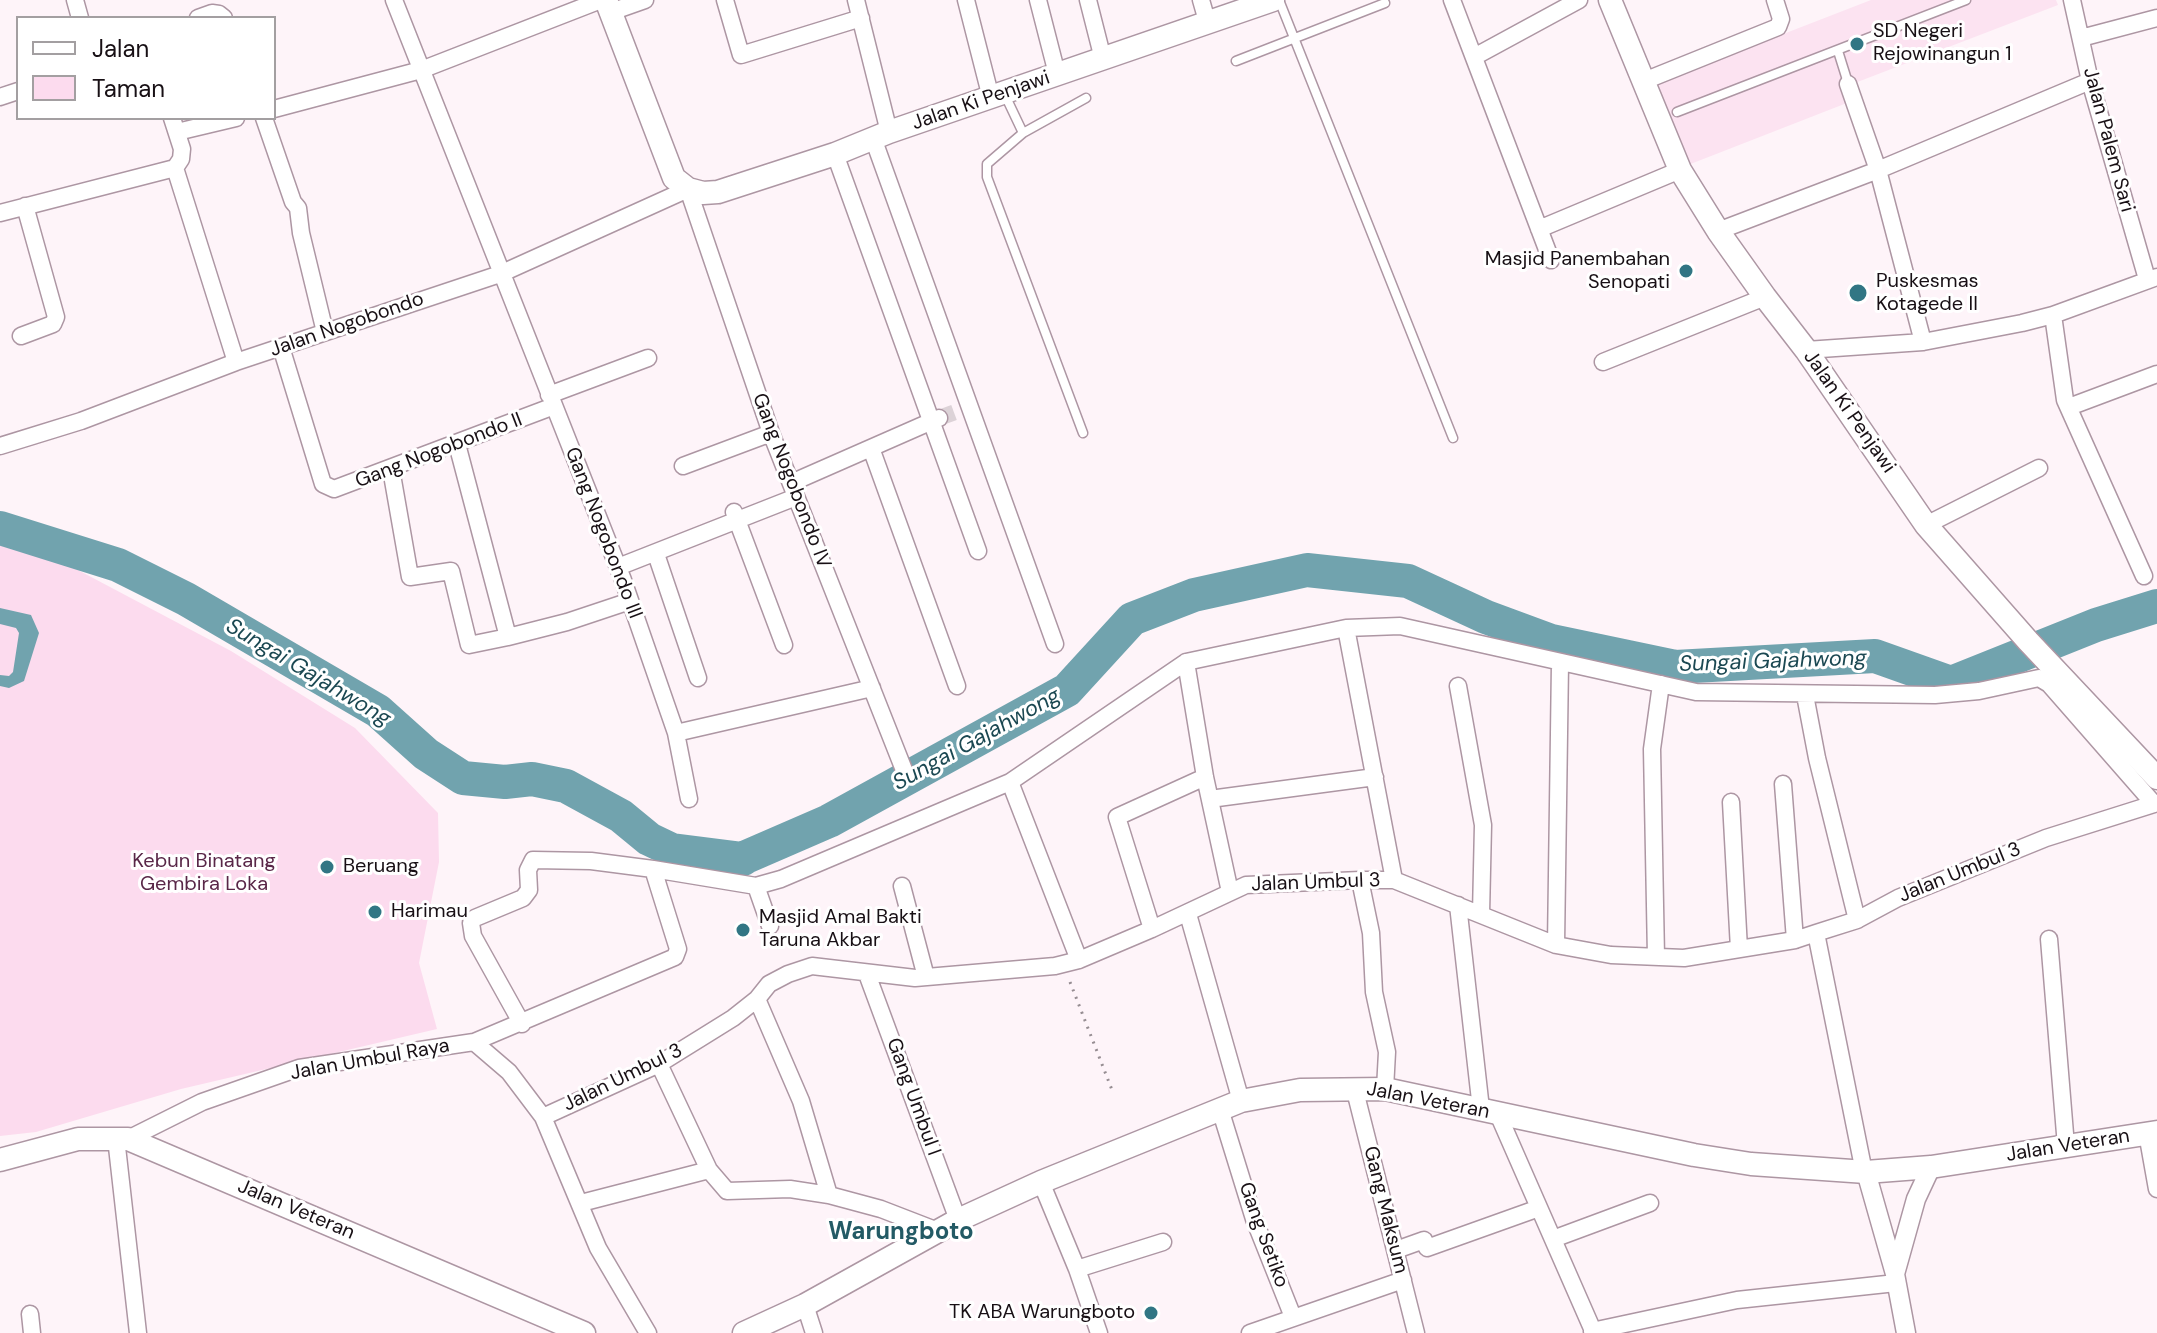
<!DOCTYPE html>
<style>
body{margin:0}
#map{position:relative;width:2157px;height:1333px;overflow:hidden;background:#fef4f9;font-family:"DM Sans",sans-serif}
canvas{display:block}
.legend{position:absolute;left:16px;top:16px;width:260px;height:104px;box-sizing:border-box;background:#fff;border:2px solid #a39fa1;margin:0;padding:10px 14px;list-style:none;font-size:24px;color:#181015}
.legend li{display:flex;align-items:center;gap:16px;height:40px}
.legend b{width:40px;border:2px solid #a39fa1}
</style>
<div id="map">
<canvas width="2157" height="1333"></canvas>
<ul class="legend">
<li><b style="height:10px;background:#fff"></b>Jalan</li>
<li><b style="height:22px;background:#fcdbee"></b>Taman</li>
</ul>
</div>
<script>
const g = document.querySelector('canvas').getContext('2d');
g.lineJoin = 'round';
function fill(path, color) { g.fillStyle = color; g.fill(path, 'evenodd'); }
const poly = rows => new Path2D(rows.map(r => 'M' + r).join(''));
function strokePath(path, color, width, dash) { g.strokeStyle = color; g.lineWidth = width; g.lineCap = dash ? 'butt' : 'round'; g.setLineDash(dash || []); g.stroke(path); }
function drawText(font, color, halo, rows, align = 'center') {
  g.font = font + ' "DM Sans",sans-serif'; g.lineWidth = 6; g.setLineDash([]); g.textBaseline = 'middle'; g.strokeStyle = halo; g.fillStyle = color; for (const [text, x, y, turn = 0] of rows) {
    g.save(); g.translate(x, y); g.rotate((+turn || 0) * Math.PI / 180); g.textAlign = isNaN(turn) ? turn : align; if (halo) g.strokeText(text, 0, 0); g.fillText(text, 0, 0); g.restore();
  }
}
const built = poly([
 [1871,0,2056,0,2058,5,1847,86,1852,101,1688,165,1657,83]
]);
const green = poly([
 [0,511,76,569,231,651,355,728,438,813,439,862,419,963,437,1029,181,1089,36,1132,0,1136]
]);
const water = poly([
 [0,608,31,615,39,633,24,681,9,688,0,686,0,675,9,676,13,672,19,633,16,628,0,624]
]);
const river = poly([
 [0,528,118,565,186,599,378,711,426,754,463,778,505,782,532,779,566,786,621,816,649,839,672,850,743,859],
 [746,857,829,821,1067,690,1132,619,1194,595,1307,570,1408,581,1486,617,1551,641,1675,667,1875,656,1951,683,2096,625,2157,606]
]);
const minorTunnel = poly([
 [939,418,958,411]
]);
const path = poly([
 [1070,982,1112,1090]
]);
const service = poly([
 [1279,0,1453,438],
 [1838,51,1848,83],
 [1236,61,1385,3],
 [1004,93,1023,133,987,164,987,177,1083,433],
 [1677,112,1966,0],
 [1023,133,1086,98]
]);
const minor = poly([
 [75,0,80,18],
 [394,0,623,580,676,733,689,799],
 [725,0,741,55,861,18],
 [856,0,889,132],
 [966,0,991,98],
 [1038,0,1057,74],
 [1088,0,1103,59],
 [1201,0,1207,21],
 [1452,0,1551,260],
 [2072,0,2090,81,2147,279],
 [611,12,645,0],
 [198,18,212,13,219,14,224,18],
 [2081,38,2157,18],
 [1474,57,1579,0],
 [1644,81,1778,27,1781,19,1775,0],
 [1848,84,1878,170,1923,342],
 [0,97,18,91],
 [274,109,421,70,601,0],
 [172,118,182,149,181,159,175,168,236,362],
 [264,118,293,202,298,208,301,233,325,332],
 [177,132,236,118],
 [873,138,1055,644],
 [835,154,978,551],
 [0,213,175,168],
 [1539,229,1680,170],
 [1718,231,1878,170,2090,81],
 [2053,315,2065,400,2144,576],
 [21,336,53,324,56,317,25,206],
 [281,347,323,484,334,489,554,406],
 [1806,350,1923,342,2022,323,2053,315,2157,277],
 [1603,362,1765,297],
 [549,395,648,358],
 [2069,407,2157,374],
 [457,444,508,637,567,622,630,601],
 [0,446,81,421,236,362,500,274,688,189,771,433,904,770],
 [871,448,957,686],
 [683,466,771,433],
 [391,469,410,577,451,571,469,645,508,637],
 [791,483,939,418],
 [734,512,784,645],
 [1926,525,2039,468],
 [656,554,698,678],
 [618,567,796,497],
 [1346,628,1394,880],
 [1186,662,1205,777,1230,892],
 [1458,686,1483,825,1481,914],
 [1805,695,1817,758,1857,920],
 [676,733,872,688],
 [1010,782,1079,960],
 [1783,784,1795,940],
 [1210,799,1375,777],
 [1731,802,1739,949],
 [1360,880,1371,933,1374,992,1387,1052,1385,1089],
 [756,886,770,926],
 [902,886,926,977],
 [1458,905,1481,1109],
 [1188,914,1241,1101],
 [1152,929,1117,817,1205,777],
 [1816,933,1864,1172],
 [2049,939,2066,1146],
 [1556,945,1560,663],
 [1656,957,1652,749,1661,684],
 [867,974,958,1220],
 [757,999,801,1101,829,1195],
 [522,1024,473,936,471,923,475,918,523,898,529,890,528,870,533,860,591,861,653,869],
 [474,1042,675,957,678,949,653,869,756,886,781,879,1010,782,1186,662,1346,628,1400,626,1696,692,1935,695,1979,691,2039,678,2049,684,2154,804],
 [659,1064,709,1170,727,1191,790,1189,829,1195,881,1209,938,1231],
 [1354,1087,1416,1333],
 [1220,1109,1254,1219,1293,1317],
 [1498,1114,1594,1333],
 [543,1117,659,1064,733,1018,757,999,769,984,788,974,812,966,915,978,1055,966,1079,960,1152,929,1246,885,1360,880,1394,880,1556,945,1611,955,1684,958,1795,940,1816,933,1857,920,1898,898,2046,838,2157,803],
 [2147,1133,2157,1189],
 [116,1138,138,1333],
 [128,1139,202,1102,299,1068,474,1042,509,1072,543,1117,598,1248,648,1333],
 [1041,1182,1077,1269,1099,1333],
 [581,1203,709,1170],
 [1553,1239,1650,1203],
 [1396,1250,1424,1240,1427,1248,1539,1208],
 [1077,1269,1163,1242],
 [805,1305,814,1333],
 [30,1314,32,1333],
 [1592,1331,1737,1300,1896,1283],
 [1250,1333,1403,1280]
]);
const tertiary = poly([
 [1866,1172,1895,1274,1906,1333],
 [1895,1274,1916,1199,1931,1167]
]);
const secondary = poly([
 [606,0,674,178,688,189,703,193,718,192,835,154,889,132,1273,0],
 [1610,0,1680,170,1718,231,1765,297,1806,350,1926,525,2028,641,2157,778],
 [0,1160,78,1139,128,1139,584,1333],
 [744,1333,805,1305,958,1220,1041,1182,1241,1101,1300,1090,1385,1089,1694,1155,1751,1164,1866,1172,1931,1167,2157,1132]
]);
const markers = [
 [1857,44,8,"#317684"],
 [1686,271,8,"#317684"],
 [1858,293,10,"#317684"],
 [327,867,8,"#317684"],
 [375,912,8,"#317684"],
 [743,930,8,"#317684"],
 [1151,1313,8,"#317684"]
];
const poiNames = [
 ["SD Negeri",1873,32],
 ["Rejowinangun 1",1873,55],
 ["Masjid Panembahan",1670,260,"right"],
 ["Senopati",1670,283,"right"],
 ["Puskesmas",1876,282],
 ["Kotagede II",1876,305],
 ["Beruang",343,867],
 ["Harimau",391,912],
 ["Masjid Amal Bakti",759,918],
 ["Taruna Akbar",759,941],
 ["TK ABA Warungboto",1135,1313,"right"]
];
const streetNames = [
 ["Jalan Ki Penjawi",981,101,-19],
 ["Jalan Palem Sari",2108,140,75],
 ["Jalan Nogobondo",347,325,-19],
 ["Jalan Ki Penjawi",1849,412,55],
 ["Gang Nogobondo II",439,451,-21],
 ["Gang Nogobondo IV",791,481,69],
 ["Gang Nogobondo III",603,533,69],
 ["Jalan Umbul 3",1960,873,-22],
 ["Jalan Umbul 3",1316,883,-2],
 ["Jalan Umbul Raya",370,1060,-10],
 ["Jalan Umbul 3",623,1078,-26],
 ["Gang Umbul I",913,1097,70],
 ["Jalan Veteran",1428,1101,11],
 ["Jalan Veteran",2068,1146,-9],
 ["Jalan Veteran",296,1210,23],
 ["Gang Maksum",1385,1210,76],
 ["Gang Setiko",1263,1235,70]
];
const parkNames = [
 ["Kebun Binatang",204,862],
 ["Gembira Loka",204,885]
];
const waterNames = [
 ["Sungai Gajahwong",1773,662,-2],
 ["Sungai Gajahwong",308,673,31],
 ["Sungai Gajahwong",977,740,-29]
];
const quarterNames = [
 ["Warungboto",901,1233]
];
fill(built, '#fce3f1');
fill(green, '#fcdbee');
fill(water, '#71a3ae');
strokePath(river, '#71a3ae', 34);
strokePath(minorTunnel, '#dcd2d7', 16, [16, 8]);
strokePath(service, '#ad96a3', 11);
strokePath(minor, '#ad96a3', 19);
strokePath(tertiary, '#ad96a3', 21);
strokePath(secondary, '#ad96a3', 25);
strokePath(path, '#968d92', 3, [2, 6]);
strokePath(service, '#fff', 8);
strokePath(minor, '#fff', 16);
strokePath(tertiary, '#fff', 18);
strokePath(secondary, '#fff', 22);
for (const [x, y, r, color] of markers) { const dot = new Path2D(); dot.arc(x, y, r, 0, 2 * Math.PI); g.fillStyle = color; g.fill(dot); strokePath(dot, '#fff', 3); }
drawText('20px', '#181015', '#fff', poiNames, 'left');
drawText('20px', '#181015', '#fff', streetNames);
drawText('20px', '#592748', '#fff', parkNames);
drawText('italic 22px', '#1b4852', '#fff', waterNames);
drawText('bold 24px', '#235a65', '#fff', quarterNames);
</script>
